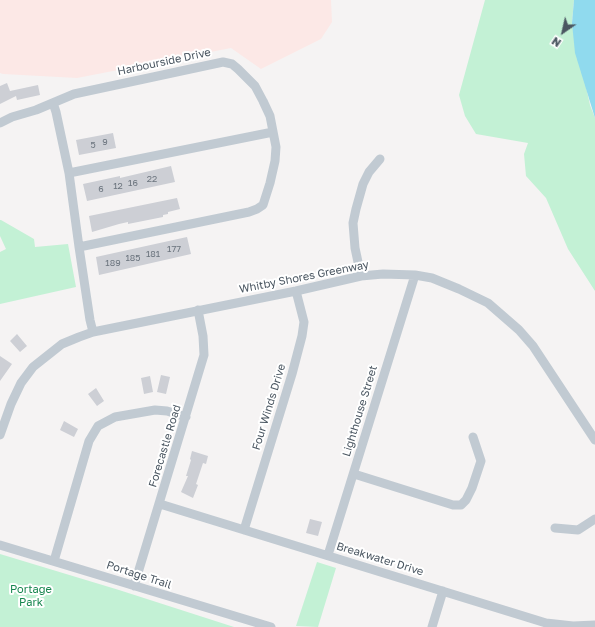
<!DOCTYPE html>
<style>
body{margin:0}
#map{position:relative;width:595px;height:627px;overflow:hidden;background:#f5f3f3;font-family:"Golos Text",sans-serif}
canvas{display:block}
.north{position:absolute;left:543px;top:12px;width:40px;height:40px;-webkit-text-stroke:3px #fff;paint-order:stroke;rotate:214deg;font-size:11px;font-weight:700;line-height:16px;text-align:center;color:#4a5661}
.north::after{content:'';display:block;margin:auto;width:14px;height:18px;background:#4a5661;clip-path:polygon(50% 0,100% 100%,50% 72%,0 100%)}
</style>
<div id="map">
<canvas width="595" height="627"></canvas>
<div class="north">N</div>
</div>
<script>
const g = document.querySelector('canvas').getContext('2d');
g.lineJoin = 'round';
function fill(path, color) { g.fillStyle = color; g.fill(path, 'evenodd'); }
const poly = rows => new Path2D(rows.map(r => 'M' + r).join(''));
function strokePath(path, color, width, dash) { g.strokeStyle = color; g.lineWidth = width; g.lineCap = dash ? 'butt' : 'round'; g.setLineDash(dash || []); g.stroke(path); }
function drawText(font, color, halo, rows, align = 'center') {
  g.font = font + ' "Golos Text",sans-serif'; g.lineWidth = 4; g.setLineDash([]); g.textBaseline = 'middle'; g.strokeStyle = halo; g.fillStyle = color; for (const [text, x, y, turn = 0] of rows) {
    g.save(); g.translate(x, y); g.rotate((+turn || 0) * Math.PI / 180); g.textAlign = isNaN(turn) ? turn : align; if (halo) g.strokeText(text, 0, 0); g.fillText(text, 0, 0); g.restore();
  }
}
const medical = poly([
 [0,0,331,0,332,22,321,39,261,69,231,48,77,78,3,74,0,73]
]);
const green = poly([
 [485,0,574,0,572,23,590,105,595,118,595,291,568,249,546,198,526,176,524,154,528,143,476,134,465,116,459,95],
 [0,220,1,220,34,239,35,247,68,244,76,287,0,304,0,252,6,249,0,236],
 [0,554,119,590,234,627,0,627],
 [317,562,336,568,318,627,296,626]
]);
const water = poly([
 [574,0,595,0,595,118,575,53,572,23]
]);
const building = poly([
 [7,83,10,91,38,85,40,95,17,100,16,96,0,104,0,86],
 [113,133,116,148,79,155,76,140],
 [171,166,175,182,87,201,83,184,120,176,120,178],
 [177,198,180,209,168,212,168,214,163,215,163,217,128,224,128,222,119,224,92,232,89,216],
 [187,237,191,254,99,275,96,257],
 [17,334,27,346,20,352,10,341],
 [0,356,12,364,0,381],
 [161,375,170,377,166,394,157,392],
 [150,376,153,392,144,394,141,378],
 [96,388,104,401,97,406,88,394],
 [64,421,78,429,74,437,60,430],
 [192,451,208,456,206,464,203,463,196,484,198,485,193,498,181,492,188,476,186,476,191,460,190,459],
 [310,519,322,522,318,536,306,533]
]);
const minor = poly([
 [53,103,56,112,69,173,79,247,90,320,93,332],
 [0,123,12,117,36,110,74,94,223,62,232,64,238,69,255,86,263,101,270,116,276,147,275,161,270,183,263,205,257,209,249,212,79,247],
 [69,173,273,132],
 [361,276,355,248,353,223,356,209,363,184,369,172,380,159],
 [0,435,11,404,21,383,33,367,62,344,79,337,93,332,296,291,361,276,383,274,415,275,432,278,459,289,488,303,519,330,533,346,595,440],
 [354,474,453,505,461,505,466,500,472,488,481,461,473,437],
 [160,504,546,623,573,626,595,625],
 [555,528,578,530,595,519],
 [244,530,292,374,302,336,304,322,296,291],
 [0,545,271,627],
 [328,555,415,275],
 [54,561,89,441,98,426,115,417,155,410,167,411,186,417],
 [134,586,204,355,203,336,198,310],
 [432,627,443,591]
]);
const numberNames = [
 ["9",105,142],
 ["5",93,145],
 ["22",152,179],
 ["16",133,183],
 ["12",118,186],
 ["6",101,189],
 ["177",174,249],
 ["181",153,254],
 ["185",133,258],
 ["189",113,263]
];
const streetNames = [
 ["Harbourside Drive",164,62,-12],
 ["Whitby Shores Greenway",304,277,-11],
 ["Four Winds Drive",269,407,-73],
 ["Lighthouse Street",360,411,-73],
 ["Forecastle Road",165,446,-73],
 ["Breakwater Drive",380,559,17],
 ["Portage Trail",139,575,18]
];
const parkNames = [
 ["Portage",31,590],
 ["Park",31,603]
];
fill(medical, '#fce8e6');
fill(green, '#c3f1d5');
fill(water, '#90daee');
fill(building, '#cdcfd5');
strokePath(minor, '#c1cad2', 9);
drawText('9px', '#6b747e', null, numberNames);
drawText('11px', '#4a5661', '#fff', streetNames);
drawText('11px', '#17864f', '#fff', parkNames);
</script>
